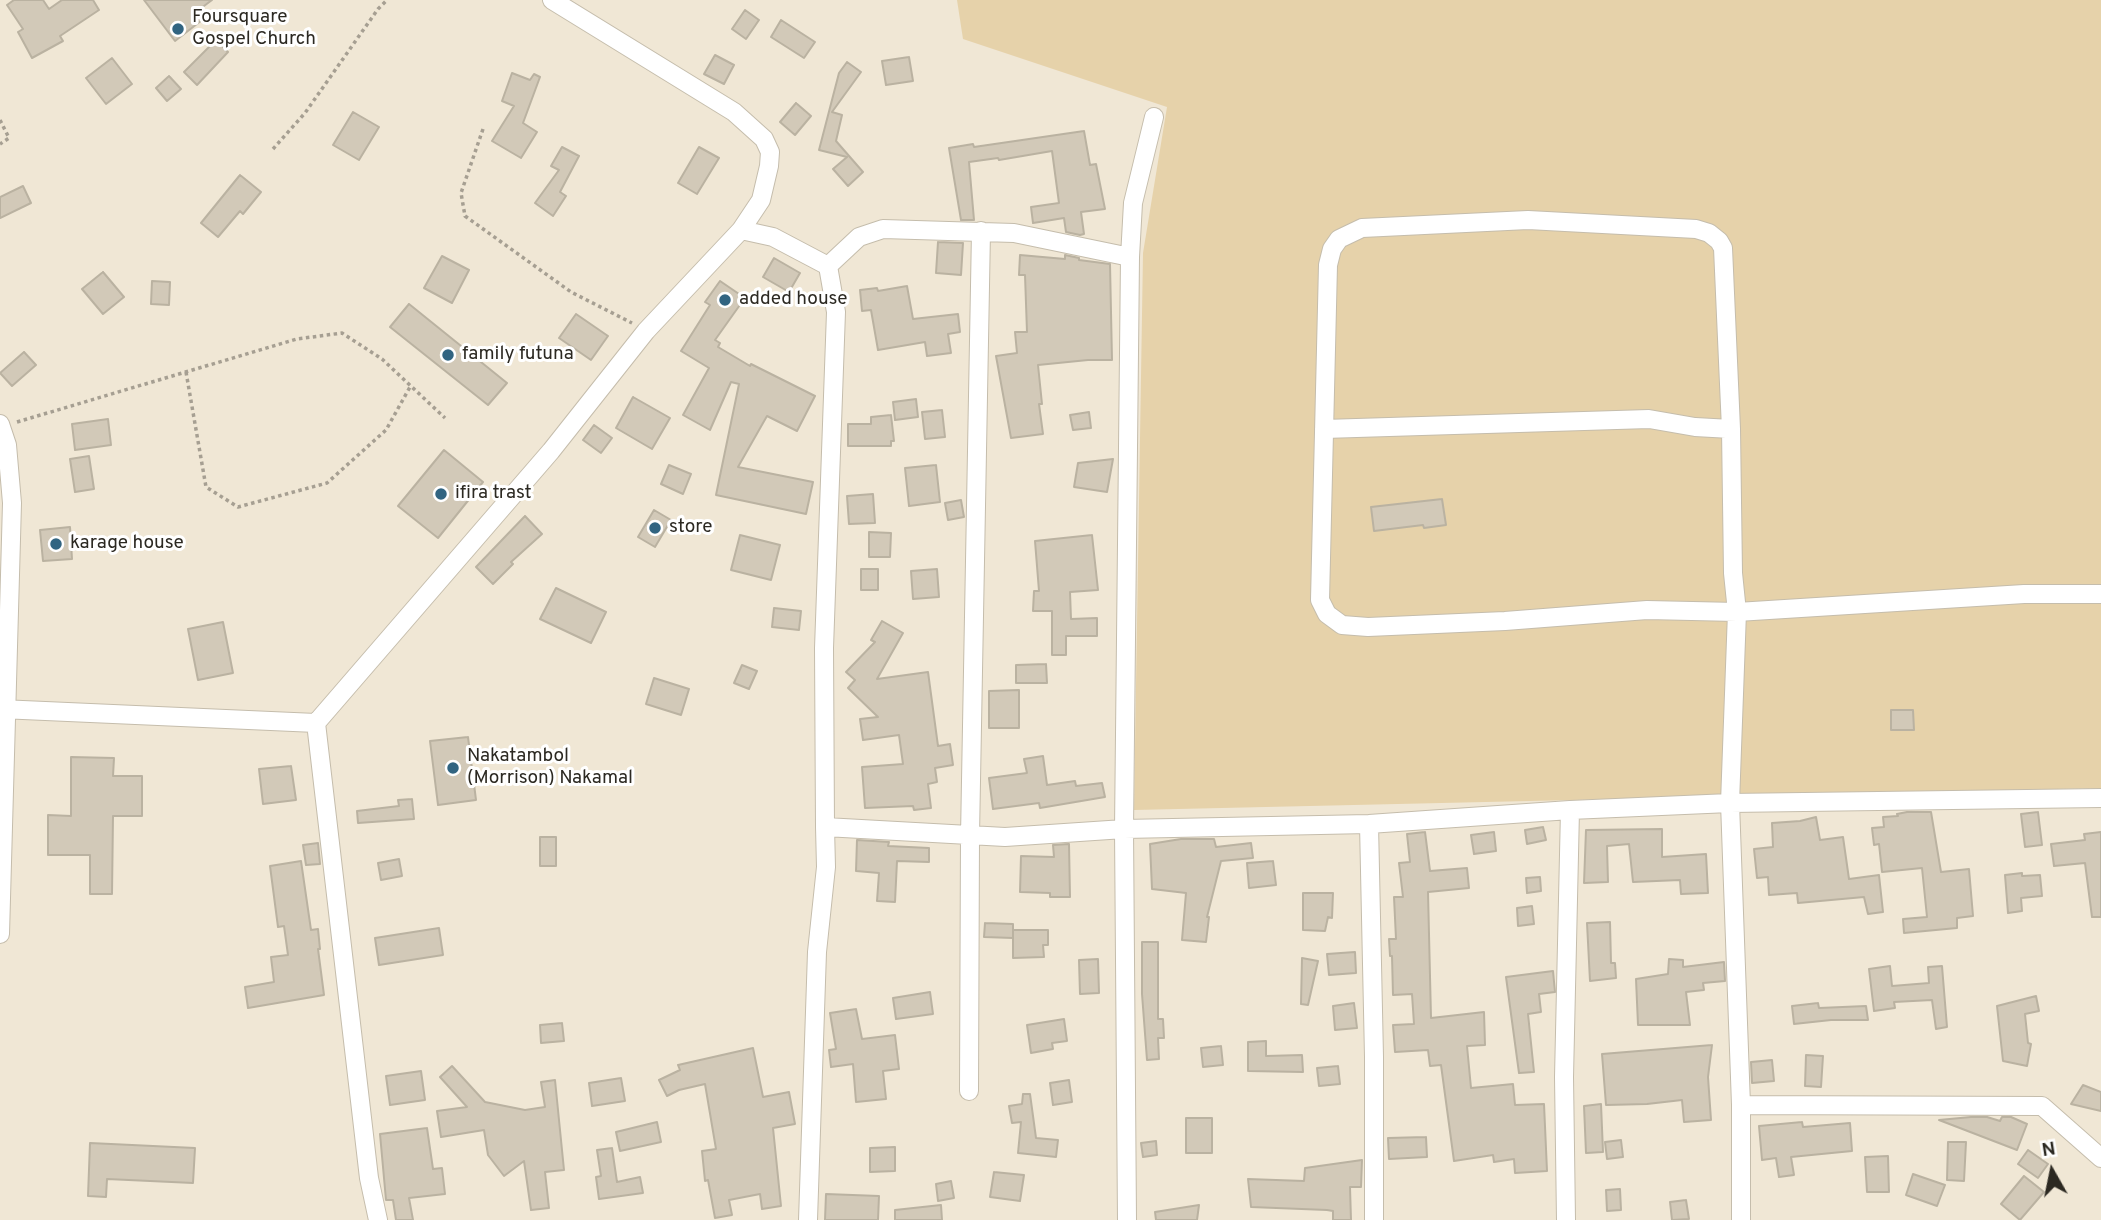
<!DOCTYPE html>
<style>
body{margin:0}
#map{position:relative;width:2101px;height:1220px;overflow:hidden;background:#f0e7d5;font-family:Overpass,sans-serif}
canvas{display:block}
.north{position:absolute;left:2017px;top:1136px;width:70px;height:70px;-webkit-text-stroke:5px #fff;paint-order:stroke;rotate:351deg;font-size:19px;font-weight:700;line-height:28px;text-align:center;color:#2c2922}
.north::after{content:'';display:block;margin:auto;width:24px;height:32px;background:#2c2922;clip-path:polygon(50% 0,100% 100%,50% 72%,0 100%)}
</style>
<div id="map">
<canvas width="2101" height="1220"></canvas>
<div class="north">N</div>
</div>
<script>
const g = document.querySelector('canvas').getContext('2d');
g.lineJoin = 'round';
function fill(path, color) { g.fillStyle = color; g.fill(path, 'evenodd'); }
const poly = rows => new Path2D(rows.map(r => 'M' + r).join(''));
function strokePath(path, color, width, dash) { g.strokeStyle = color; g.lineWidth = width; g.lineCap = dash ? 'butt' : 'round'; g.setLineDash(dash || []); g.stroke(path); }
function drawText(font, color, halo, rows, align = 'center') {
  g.font = font + ' Overpass,sans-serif'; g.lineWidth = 6; g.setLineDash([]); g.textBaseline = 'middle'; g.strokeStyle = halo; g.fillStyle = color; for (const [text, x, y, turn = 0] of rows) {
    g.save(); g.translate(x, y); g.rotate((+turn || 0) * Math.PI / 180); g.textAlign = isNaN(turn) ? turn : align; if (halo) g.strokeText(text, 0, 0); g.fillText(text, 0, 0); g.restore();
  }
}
const green = poly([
 [957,0,2101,0,2101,788,1134,810,1143,253,1167,107,963,39]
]);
const building = poly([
 [14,0,43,0,49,9,62,0,93,0,99,10,60,36,63,41,32,58,18,32,23,29,7,5,14,0],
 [144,0,212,0,200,9,206,17,175,41,144,0],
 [745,10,759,20,746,39,732,29,745,10],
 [781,20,815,42,804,58,771,37,781,20],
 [216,40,228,52,197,85,184,72,216,40],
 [715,55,734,65,724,84,704,74,715,55],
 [909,57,913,81,886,85,882,61,909,57],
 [112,58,132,84,106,104,86,78,112,58],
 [847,62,861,72,832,112,842,115,836,141,863,172,848,186,833,169,847,157,819,150,839,73,847,62],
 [512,73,530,80,534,74,540,77,523,123,537,132,521,158,492,141,514,106,502,101,512,73],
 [169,76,181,89,167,101,156,88,169,76],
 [796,103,811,116,795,135,780,122,796,103],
 [353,112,379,127,359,160,333,145,353,112],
 [1084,131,1090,165,1096,164,1105,209,1081,212,1084,234,1080,235,1066,232,1064,218,1033,223,1031,207,1059,203,1052,151,999,160,998,158,969,162,974,220,961,220,949,148,973,144,974,147,1084,131],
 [562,147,579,156,560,192,566,196,553,216,535,203,559,170,551,166,562,147],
 [699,147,719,158,697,194,678,183,699,147],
 [240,175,261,192,243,214,240,211,218,237,201,223,240,175],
 [23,186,31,203,0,218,0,197,23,186],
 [938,242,963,243,961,275,936,273,938,242],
 [1020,255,1065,259,1065,255,1079,258,1079,260,1110,264,1112,360,1088,360,1038,365,1042,404,1039,404,1043,434,1011,438,996,356,1017,353,1015,332,1027,332,1025,275,1019,275,1020,255],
 [442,256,469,270,452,303,424,288,442,256],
 [774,258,800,273,789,292,763,277,774,258],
 [103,272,124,297,103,314,82,289,103,272],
 [152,281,170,282,169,305,151,304,152,281],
 [720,281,742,296,742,302,715,340,720,343,718,347,750,366,751,364,815,396,797,431,767,416,738,467,813,482,806,514,716,495,739,384,731,382,710,430,683,415,709,368,681,351,710,305,705,302,720,281],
 [907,286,913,319,958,314,960,332,948,334,951,353,927,356,925,342,878,350,871,310,862,311,860,290,877,288,878,291,907,286],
 [409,304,507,383,488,405,390,327,409,304],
 [576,314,608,336,591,360,559,338,576,314],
 [24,352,36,365,12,386,0,373,24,352],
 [633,397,670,418,652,449,616,428,633,397],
 [916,399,918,417,895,420,893,402,916,399],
 [942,410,945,437,925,439,922,412,942,410],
 [1089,412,1091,428,1073,430,1070,415,1089,412],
 [891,415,894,441,891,441,891,446,848,446,848,424,871,424,871,417,891,415],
 [108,419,111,445,75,450,72,424,108,419],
 [594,425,612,438,601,453,583,440,594,425],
 [444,450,483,482,438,538,398,506,444,450],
 [89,456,94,489,75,492,70,459,89,456],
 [1113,459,1107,492,1074,487,1078,463,1113,459],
 [669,465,691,474,683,494,661,484,669,465],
 [936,465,940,502,909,506,905,468,936,465],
 [873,494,875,523,849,524,847,496,873,494],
 [1442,499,1446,525,1424,528,1423,525,1374,531,1371,507,1442,499],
 [961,500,964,517,948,520,945,503,961,500],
 [654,510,671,520,655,547,638,537,654,510],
 [525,516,542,534,511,562,513,564,493,584,476,567,525,516],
 [70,527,72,559,43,561,40,530,70,527],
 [869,532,891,533,890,557,869,557,869,532],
 [740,535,780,545,771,580,731,570,740,535],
 [1092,535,1098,590,1070,592,1071,619,1097,618,1097,636,1066,636,1066,655,1052,655,1052,611,1033,611,1034,591,1039,591,1035,541,1092,535],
 [861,569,878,569,878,590,861,590,861,569],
 [937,569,939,597,913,599,911,571,937,569],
 [556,588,606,612,591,643,540,619,556,588],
 [774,608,801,611,799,630,772,627,774,608],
 [882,621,903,633,877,679,928,672,938,746,950,744,953,765,935,768,937,782,928,784,931,808,914,810,913,806,865,808,862,767,903,764,899,735,863,740,860,719,878,717,848,688,855,680,846,672,875,642,871,640,882,621],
 [223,622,233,673,198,680,188,629,223,622],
 [1046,664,1047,683,1016,683,1016,665,1046,664],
 [742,665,757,671,749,689,734,683,742,665],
 [654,678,689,689,681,715,646,704,654,678],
 [1019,690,1019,728,989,728,989,691,1019,690],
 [1891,710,1913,710,1914,730,1891,730,1891,710],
 [468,737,476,800,438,805,430,741,468,737],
 [1043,756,1047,785,1075,781,1076,786,1102,783,1105,797,1040,808,1039,803,993,809,989,778,1027,773,1024,759,1043,756],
 [71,757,114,758,113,776,142,776,142,816,113,816,112,894,90,894,90,855,48,855,48,815,71,816,71,757],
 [291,766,296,800,263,804,259,769,291,766],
 [412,799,414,819,358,823,357,811,399,806,398,800,412,799],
 [1907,812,1931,812,1941,872,1969,869,1973,916,1957,918,1957,928,1904,933,1903,919,1927,917,1922,868,1882,872,1879,844,1874,845,1872,828,1884,827,1883,817,1898,816,1897,814,1907,812],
 [2038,812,2042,845,2025,847,2021,814,2038,812],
 [1816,817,1820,840,1843,837,1849,879,1879,875,1883,912,1868,914,1864,897,1798,903,1797,893,1769,895,1768,877,1757,878,1754,849,1773,847,1772,823,1800,821,1816,817],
 [1543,827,1546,840,1527,844,1525,830,1543,827],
 [1662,829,1662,857,1706,854,1708,893,1681,894,1680,880,1633,882,1629,844,1607,846,1608,882,1584,883,1586,830,1662,829],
 [1425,832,1430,871,1467,868,1469,888,1428,892,1431,1018,1484,1012,1485,1045,1467,1046,1471,1088,1513,1084,1515,1105,1544,1104,1547,1171,1515,1173,1514,1159,1494,1162,1493,1155,1454,1161,1441,1065,1430,1066,1428,1050,1395,1052,1393,1025,1414,1024,1412,994,1393,995,1392,956,1390,956,1389,939,1396,939,1394,897,1403,897,1399,863,1410,862,1407,834,1425,832],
 [1494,832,1496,851,1474,854,1471,835,1494,832],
 [2101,832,2101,917,2092,917,2085,863,2054,866,2051,844,2085,840,2084,834,2101,832],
 [540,837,556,837,556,866,540,866,540,837],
 [1181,839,1214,839,1216,847,1251,843,1253,858,1221,861,1207,917,1209,917,1206,942,1182,940,1186,893,1152,889,1150,844,1181,839],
 [857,840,889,842,888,846,929,848,929,862,897,861,895,902,877,901,879,873,856,871,857,840],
 [318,843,320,864,306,865,303,845,318,843],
 [1069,844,1070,897,1050,897,1050,893,1020,892,1021,856,1054,857,1053,845,1069,844],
 [399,859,402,876,381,880,378,863,399,859],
 [301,861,311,930,318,929,320,949,318,949,324,995,248,1008,245,987,274,982,271,957,288,955,284,926,278,927,270,866,301,861],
 [1273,861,1276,885,1249,888,1247,863,1273,861],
 [2022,873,2022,876,2040,875,2042,896,2021,898,2022,911,2008,913,2005,875,2022,873],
 [1540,877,1541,891,1527,893,1526,878,1540,877],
 [1303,893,1333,893,1332,918,1328,917,1325,931,1303,930,1303,893],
 [1532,906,1534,924,1518,926,1517,908,1532,906],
 [1610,922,1611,963,1615,963,1616,978,1590,981,1587,923,1610,922],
 [985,923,1013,924,1013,938,984,937,985,923],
 [439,928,443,955,379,965,375,938,439,928],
 [1013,930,1048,930,1048,945,1043,945,1044,957,1013,958,1013,930],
 [1142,942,1158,942,1158,1019,1163,1019,1164,1038,1158,1038,1159,1059,1147,1060,1142,994,1142,942],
 [1355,952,1356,973,1329,975,1327,954,1355,952],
 [1302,958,1318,961,1308,1005,1301,1004,1302,958],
 [1098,959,1099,993,1080,994,1079,960,1098,959],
 [1669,959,1683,960,1683,967,1724,962,1725,981,1703,983,1704,990,1686,992,1690,1025,1638,1025,1636,979,1668,974,1669,959],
 [1890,966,1892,986,1929,983,1928,967,1942,966,1947,1027,1936,1029,1932,1000,1894,1002,1895,1008,1874,1011,1869,969,1890,966],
 [1553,971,1555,992,1539,994,1541,1012,1528,1014,1534,1072,1519,1073,1506,977,1553,971],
 [930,992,933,1014,896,1019,893,998,930,992],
 [2036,996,2039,1011,2025,1014,2028,1043,2031,1044,2027,1066,2003,1061,1997,1006,2036,996],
 [1354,1003,1357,1028,1335,1030,1333,1006,1354,1003],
 [1818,1003,1819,1008,1866,1006,1868,1020,1831,1020,1794,1024,1792,1006,1818,1003],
 [856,1009,862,1039,895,1035,899,1069,883,1071,886,1099,856,1102,853,1064,831,1067,829,1050,836,1049,830,1013,856,1009],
 [1064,1019,1067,1041,1052,1043,1053,1049,1031,1053,1027,1025,1064,1019],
 [562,1023,564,1041,541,1043,540,1025,562,1023],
 [1266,1041,1266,1056,1302,1055,1303,1072,1248,1071,1248,1042,1266,1041],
 [1712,1045,1708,1077,1711,1120,1684,1122,1682,1100,1647,1104,1606,1105,1602,1054,1712,1045],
 [1221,1046,1223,1065,1203,1067,1201,1048,1221,1046],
 [753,1048,763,1097,789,1092,795,1124,773,1128,781,1206,762,1209,760,1194,729,1200,732,1215,715,1218,708,1180,705,1181,702,1151,716,1149,705,1084,679,1090,667,1096,659,1080,680,1070,678,1065,753,1048],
 [1806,1055,1823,1056,1821,1087,1805,1086,1806,1055],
 [1772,1060,1774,1081,1752,1083,1751,1062,1772,1060],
 [452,1066,485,1102,525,1110,545,1107,541,1082,555,1080,564,1170,545,1172,549,1208,531,1210,524,1161,504,1176,488,1155,484,1130,441,1137,437,1111,467,1107,440,1077,452,1066],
 [1338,1066,1340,1084,1319,1086,1317,1068,1338,1066],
 [421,1071,425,1100,390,1105,386,1076,421,1071],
 [621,1078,625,1101,592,1106,589,1083,621,1078],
 [1069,1080,1072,1102,1053,1105,1050,1083,1069,1080],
 [2083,1085,2101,1092,2101,1111,2071,1104,2083,1085],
 [1023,1094,1030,1094,1036,1138,1058,1140,1056,1157,1018,1153,1021,1122,1012,1123,1009,1106,1022,1104,1023,1094],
 [1601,1104,1603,1152,1586,1153,1584,1106,1601,1104],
 [1971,1117,1987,1117,2000,1121,2002,1117,2011,1117,2027,1124,2017,1150,1939,1120,1971,1117],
 [1186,1118,1212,1118,1212,1153,1186,1153,1186,1118],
 [657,1122,661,1142,620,1151,616,1132,657,1122],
 [1802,1122,1803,1127,1850,1123,1852,1151,1791,1157,1794,1175,1779,1177,1776,1158,1762,1160,1759,1126,1802,1122],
 [427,1128,433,1169,442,1168,445,1194,409,1198,413,1220,396,1220,393,1200,386,1200,380,1134,427,1128],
 [1426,1137,1427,1157,1389,1159,1388,1138,1426,1137],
 [1621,1140,1623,1157,1607,1159,1605,1142,1621,1140],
 [1156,1141,1157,1155,1143,1157,1141,1143,1156,1141],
 [1948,1142,1966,1142,1964,1181,1947,1180,1948,1142],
 [90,1143,195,1148,193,1183,107,1179,106,1197,88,1196,90,1143],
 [895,1147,895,1171,870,1172,870,1148,895,1147],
 [612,1148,617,1182,640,1177,643,1193,599,1199,596,1177,601,1176,597,1150,612,1148],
 [2028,1150,2048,1164,2038,1178,2018,1164,2028,1150],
 [1888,1156,1889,1192,1867,1192,1865,1157,1888,1156],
 [1362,1160,1361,1187,1350,1187,1351,1220,1333,1220,1333,1211,1327,1210,1251,1207,1248,1179,1304,1181,1305,1168,1362,1160],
 [994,1172,1024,1175,1020,1201,990,1197,994,1172],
 [1913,1174,1945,1185,1937,1206,1906,1195,1913,1174],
 [2024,1176,2044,1192,2020,1220,2001,1204,2024,1176],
 [951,1181,954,1198,938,1201,936,1184,951,1181],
 [1620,1189,1621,1210,1607,1211,1606,1190,1620,1189],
 [826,1194,879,1196,878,1220,825,1220,826,1194],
 [1686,1200,1689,1219,1672,1220,1670,1202,1686,1200],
 [941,1205,942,1220,895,1220,895,1210,941,1205],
 [1199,1205,1197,1220,1156,1220,1155,1212,1199,1205]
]);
const path = poly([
 [0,120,9,138,0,144],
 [483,129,461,193,465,216,571,292,632,323],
 [273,149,305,113,378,9,387,0],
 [186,372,206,487,238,507,327,483,386,430,410,387],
 [17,422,297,339,342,333,382,359,445,418]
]);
const minor = poly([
 [741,230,773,237,828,266,836,312,824,648,825,827],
 [828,266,859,237,883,229,1014,233,1130,257],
 [0,424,7,445,12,503,0,934],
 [1324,429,1649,419,1695,427,1731,429],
 [0,709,316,723,551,451,646,331,741,230,761,200,769,166,770,152,764,139,734,112,552,0],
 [316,723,369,1178,378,1220],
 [1369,824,1374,1057,1374,1220],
 [969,1091,970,836,981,231],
 [1741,1105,2042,1106,2101,1158],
 [808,1220,817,952,826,867,825,827,1005,837,1124,829,1369,824,1570,810,1730,803,2101,798],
 [1127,1220,1124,829,1130,257,1133,203,1154,117],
 [1566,1220,1564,1077,1570,810],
 [1741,1220,1741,1105,1730,803,1737,612,1733,573,1731,429,1723,248,1719,241,1709,233,1696,229,1528,220,1362,228,1339,239,1332,249,1328,265,1320,600,1327,614,1342,625,1368,627,1505,621,1647,610,1737,612,2024,594,2101,594]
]);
const markers = [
 [178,29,7,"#316481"],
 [725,300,7,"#316481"],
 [448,355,7,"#316481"],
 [441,494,7,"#316481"],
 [655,528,7,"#316481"],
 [56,544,7,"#316481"],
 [453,768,7,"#316481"]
];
const poiNames = [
 ["Foursquare",192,18],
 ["Gospel Church",192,40],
 ["added house",739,300],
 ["family futuna",462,355],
 ["ifira trast",455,494],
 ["store",669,528],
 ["karage house",70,544],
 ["Nakatambol",467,757],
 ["(Morrison) Nakamal",467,779]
];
fill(green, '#e6d2aa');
fill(building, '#d2c9b8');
strokePath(building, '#bab2a1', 2);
strokePath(minor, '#c5bdac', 20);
strokePath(path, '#a69f92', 3.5, [3.5, 3.5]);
strokePath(minor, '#fff', 18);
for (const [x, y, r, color] of markers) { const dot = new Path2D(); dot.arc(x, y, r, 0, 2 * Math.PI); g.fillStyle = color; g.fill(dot); strokePath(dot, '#fff', 2.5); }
drawText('19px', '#2c2922', '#fff', poiNames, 'left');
</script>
